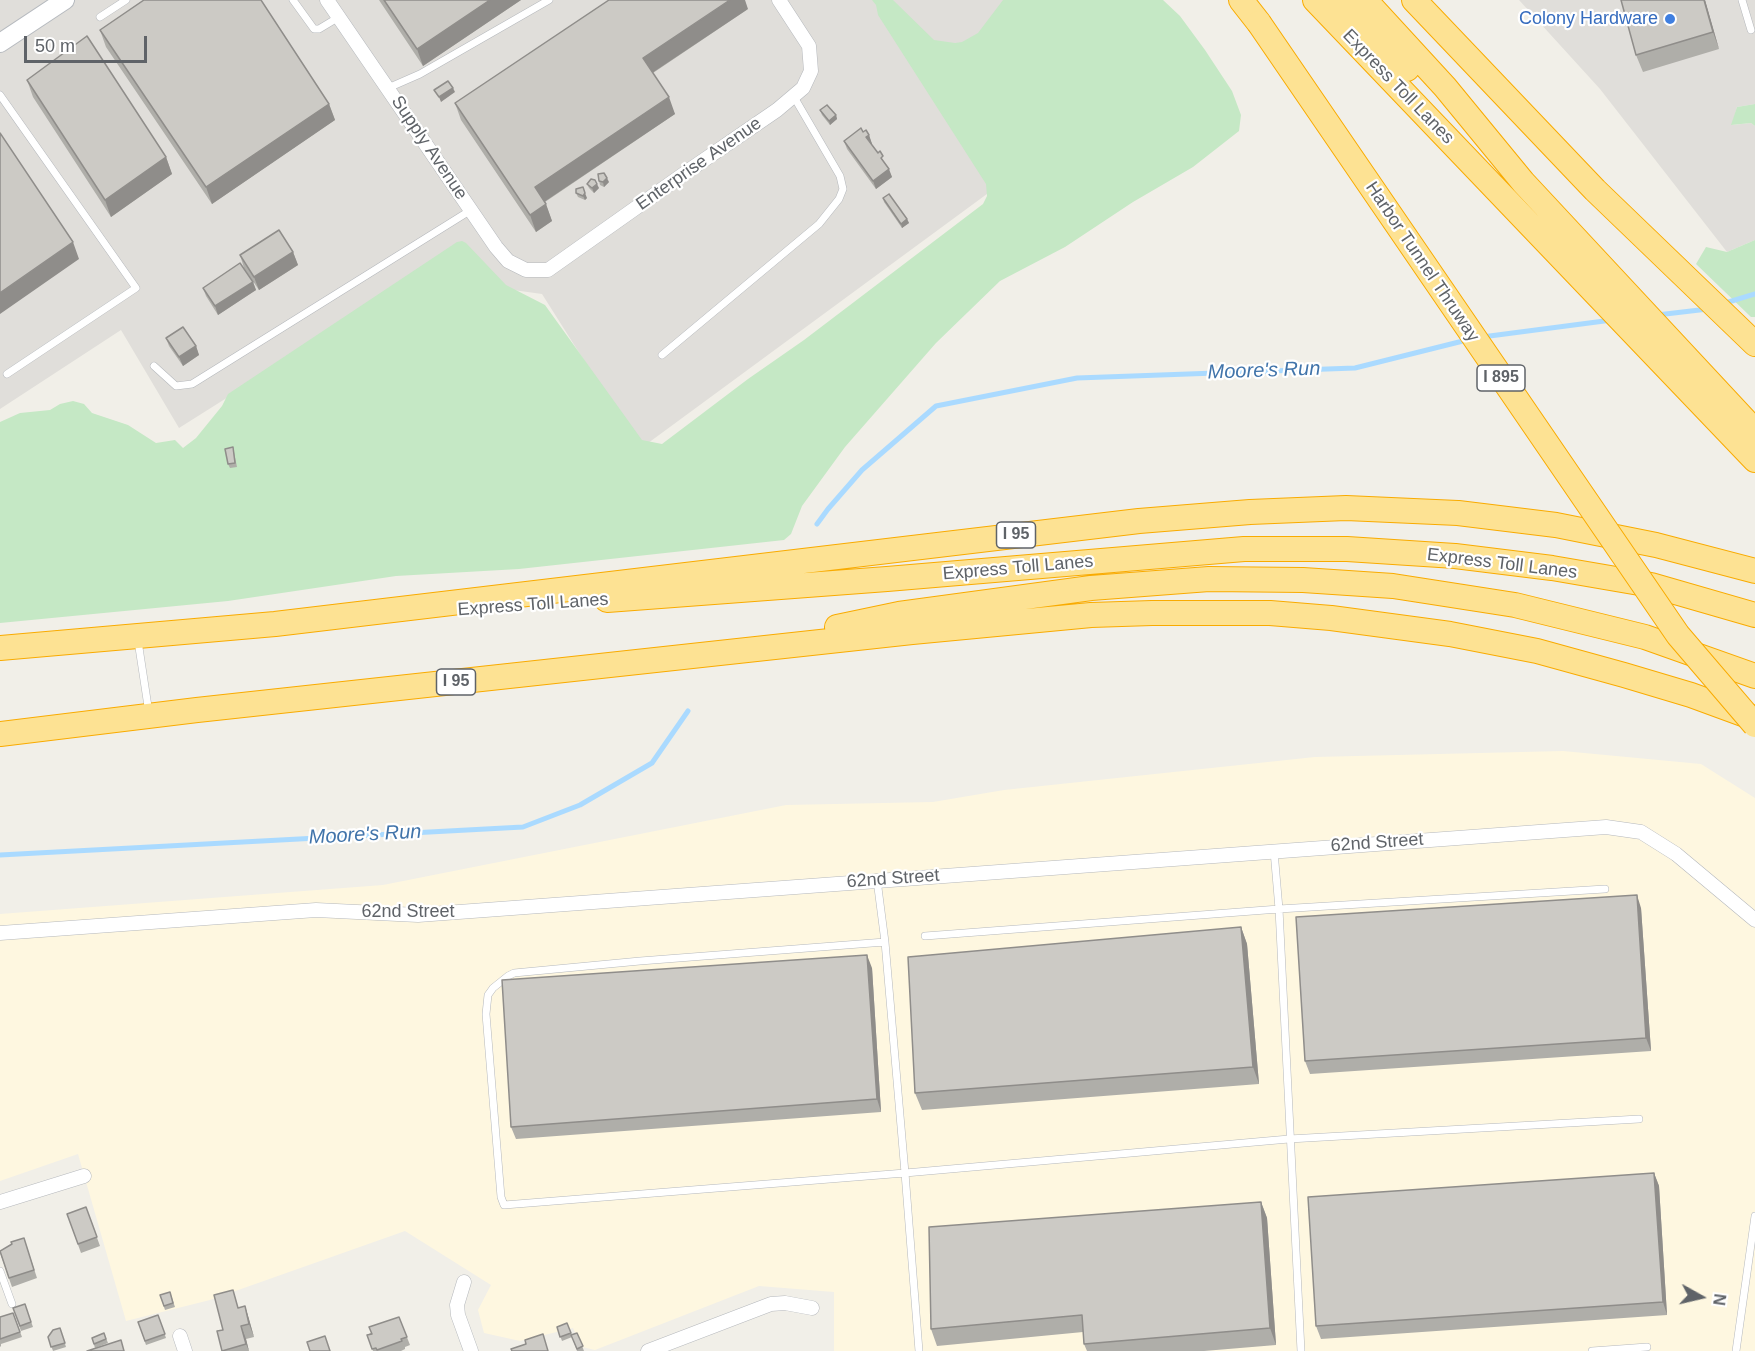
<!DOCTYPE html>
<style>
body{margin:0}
#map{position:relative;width:1755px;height:1351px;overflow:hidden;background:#f1efe8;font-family:Arial,sans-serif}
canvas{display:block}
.north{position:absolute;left:1671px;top:1267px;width:60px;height:60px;-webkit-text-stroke:4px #fff;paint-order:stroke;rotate:98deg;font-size:16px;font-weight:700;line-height:24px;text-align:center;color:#5f6368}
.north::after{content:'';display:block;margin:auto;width:21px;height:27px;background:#5f6368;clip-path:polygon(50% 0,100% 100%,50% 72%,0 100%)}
.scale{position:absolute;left:24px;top:36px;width:123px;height:27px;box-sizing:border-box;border:3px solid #5f6368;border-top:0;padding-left:8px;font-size:18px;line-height:21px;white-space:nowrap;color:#5f6368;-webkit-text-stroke:4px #fff;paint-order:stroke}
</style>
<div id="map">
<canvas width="1755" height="1351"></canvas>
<div class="north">N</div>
<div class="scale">50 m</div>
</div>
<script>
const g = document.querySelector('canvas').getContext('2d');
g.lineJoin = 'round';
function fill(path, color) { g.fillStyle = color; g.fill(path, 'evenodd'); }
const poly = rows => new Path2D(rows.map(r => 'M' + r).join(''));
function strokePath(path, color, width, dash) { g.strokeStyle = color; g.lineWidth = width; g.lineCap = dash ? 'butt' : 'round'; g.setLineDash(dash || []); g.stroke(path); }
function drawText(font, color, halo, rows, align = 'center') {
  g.font = font + ' Arial,sans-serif'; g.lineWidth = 4.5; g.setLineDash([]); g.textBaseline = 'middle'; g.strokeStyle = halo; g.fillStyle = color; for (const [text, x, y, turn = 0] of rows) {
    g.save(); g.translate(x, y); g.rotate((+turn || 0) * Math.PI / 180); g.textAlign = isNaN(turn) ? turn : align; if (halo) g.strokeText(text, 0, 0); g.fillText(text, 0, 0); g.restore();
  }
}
const commercial = poly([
 [1563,751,1701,764,1755,798,1755,1351,834,1351,834,1292,759,1286,595,1350,582,1347,573,1328,520,1341,484,1333,478,1310,491,1285,405,1231,210,1300,126,1321,78,1154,0,1181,0,914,383,885,786,805,933,802,1004,790,1315,757]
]);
const industrial = poly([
 [0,0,1153,0,991,191,640,449,542,294,506,289,463,249,179,428,121,330,0,409],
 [1519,0,1755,0,1755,104,1737,107,1732,125,1751,123,1755,126,1755,240,1727,252,1600,89]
]);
const green = poly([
 [872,0,893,0,934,40,955,43,962,42,978,33,1003,0,1163,0,1180,16,1205,50,1232,91,1241,115,1239,131,1193,167,1133,202,1065,247,1000,281,936,343,845,447,802,506,791,534,784,540,519,569,396,576,228,601,0,623,0,422,20,413,50,410,60,404,73,401,84,404,92,413,128,425,156,443,175,440,183,448,196,438,222,406,228,394,457,242,462,241,466,243,506,285,545,305,642,440,662,444,748,379,804,340,983,204,987,196,986,184,878,15,876,5],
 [1755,104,1755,126,1751,123,1731,125,1737,107],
 [1755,240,1755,317,1751,317,1696,264,1706,247,1727,252]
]);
const stream = poly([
 [1722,304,1755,294],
 [1657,315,1708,309],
 [1482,337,1612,320],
 [817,524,828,509,862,470,936,406,1077,378,1355,368,1467,340],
 [0,855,523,827,580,805,652,763,688,711]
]);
const lane = poly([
 [293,0,314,29,319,29,339,17],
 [1742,0,1751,30],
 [100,17,126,0],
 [388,88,420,74,549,0],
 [0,95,136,288,7,374],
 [662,355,819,224,839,199,843,189,840,176,794,97],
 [154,366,176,386,192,384,471,210],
 [138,641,149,713],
 [1274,851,1279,909,1301,1351],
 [877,880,885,942,905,1173,504,1205,501,1197,486,1014,488,995,493,988,508,976,514,973,640,961,885,942],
 [925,936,1279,909,1605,889],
 [0,1271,12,1304],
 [919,1351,905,1173,1289,1139,1639,1119],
 [1592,1351,1647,1347],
 [1736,1351,1755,1216]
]);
const street = poly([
 [327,0,496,247,508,261,526,270,548,270,688,171,777,110,803,88,811,71,809,46,779,0],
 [0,933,316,910,418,915,1606,827,1641,832,1676,854,1755,920],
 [0,1202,84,1176],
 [464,1282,457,1305,458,1315,471,1351],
 [180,1336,185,1351],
 [648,1351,771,1304,785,1303,812,1308]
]);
const secondary = poly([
 [0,43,65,0]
]);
const highway = poly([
 [1241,0,1259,23],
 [1315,0,1755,460],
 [1340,0,1407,69],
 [1365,0,1445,87,1523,182,1755,431],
 [1414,0,1595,190,1755,344],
 [607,600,887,579,1244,549,1347,549,1455,556,1552,568,1651,585,1755,615],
 [837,627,899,614,1091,588,1209,579,1303,580,1393,586,1515,605,1645,637,1755,676],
 [0,648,275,624,1139,521,1250,512,1346,508,1458,513,1556,525,1656,545,1755,571],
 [0,734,197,710,912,632,1091,615,1152,613,1270,613,1331,618,1450,634,1537,651,1624,675,1691,695,1751,717]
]);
const highwayBridge = poly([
 [1259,23,1678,635,1755,725]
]);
const wall = poly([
 [379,0,521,0,423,66],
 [1705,0,1719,49,1643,72,1636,55],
 [748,9,653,73,675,114,545,202,552,221,536,232,461,120,455,103],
 [100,30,329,104,335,120,212,204,106,47],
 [27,80,166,157,172,174,111,217,33,97],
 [820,110,836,115,837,119,830,125,822,115],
 [863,132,869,135,872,144,871,144,886,165,892,177,876,189,847,149,844,141],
 [599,181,609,182,604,187,600,185],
 [587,184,599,188,594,193,589,188],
 [576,193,587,198,585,200,578,197],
 [883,198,907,219,909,223,902,228,884,202],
 [293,252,298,265,259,290,244,268,240,255],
 [253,282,256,290,218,315,206,296,203,288],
 [166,338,196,346,199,355,183,366,169,346],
 [234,452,237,467,230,468,228,464],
 [1641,908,1651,1051,1310,1074,1305,1061],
 [1241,927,1247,944,1259,1084,922,1110,915,1093],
 [872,968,881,1112,516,1139,511,1127],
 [1654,1173,1659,1186,1667,1315,1321,1339,1316,1326],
 [1261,1202,1267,1218,1276,1345,1204,1351,1087,1351,1084,1344,1083,1332,937,1346,931,1329],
 [86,1207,100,1246,81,1253,67,1214],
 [24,1238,37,1278,12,1287,0,1253],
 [170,1292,175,1307,165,1310,160,1295],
 [25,1304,33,1327,21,1331,13,1308],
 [245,1306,254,1337,246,1339,249,1351,222,1351,223,1330,239,1308],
 [13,1313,22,1337,1,1344,1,1346,0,1347,0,1317],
 [158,1315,166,1338,146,1345,138,1322],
 [399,1317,410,1345,405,1347,405,1349,401,1351,373,1351,367,1335],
 [567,1323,572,1335,577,1333,584,1351,577,1351,572,1337,562,1341,557,1327],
 [60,1328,66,1347,53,1351,48,1337],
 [104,1333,108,1343,95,1348,92,1338]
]);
const shadedWall = poly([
 [490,0,521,0,423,66,417,49],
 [730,0,745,0,748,9,649,75,643,58],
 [1704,0,1705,0,1719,49,1713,32],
 [453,88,455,92,441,102,439,97],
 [669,97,675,114,541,204,535,187],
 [329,104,335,120,212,204,206,187],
 [836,115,837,119,830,125,829,121],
 [869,135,872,144,869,145,866,137],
 [166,157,172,174,111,217,105,200],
 [889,169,892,177,876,189,873,181],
 [607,178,609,182,604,187,603,182],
 [597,184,599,188,594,193,592,188],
 [585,193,587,198,585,200,583,196],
 [546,204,552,221,536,232,530,215],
 [907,219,909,223,902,228,901,224],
 [73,242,79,259,0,314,0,293],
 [293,252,298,265,259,290,254,277],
 [253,282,256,290,218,315,215,306],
 [196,346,199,355,183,366,179,357],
 [1637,895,1641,908,1651,1051,1646,1038],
 [1241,927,1247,944,1259,1084,1253,1067],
 [867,955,872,968,881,1112,877,1099],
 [1654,1173,1659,1186,1667,1315,1663,1302],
 [1261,1202,1267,1218,1276,1345,1270,1328],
 [245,1306,249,1319,254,1337,249,1324],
 [241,1326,246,1339,249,1351,246,1344]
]);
const building = poly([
 [144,0,261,0,329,104,206,187,100,30,144,0],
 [384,0,490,0,417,49,384,0],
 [609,0,730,0,643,58,669,97,535,187,546,204,530,215,455,103,609,0],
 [1621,0,1704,0,1713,32,1636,55,1621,0],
 [87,36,166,157,105,200,27,80,87,36],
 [448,81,453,88,439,97,434,90,448,81],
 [827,105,836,115,829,121,820,110,827,105],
 [861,128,863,132,866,130,869,135,866,137,878,153,880,151,883,156,881,158,889,169,873,181,844,141,861,128],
 [0,133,73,242,0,293,0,133],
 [604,173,607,178,603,182,599,181,598,174,604,173],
 [591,179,595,180,597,184,592,188,587,184,591,179],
 [583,187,585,193,583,196,576,193,576,189,583,187],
 [889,194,907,219,901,224,883,198,889,194],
 [279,230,293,252,254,277,240,255,279,230],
 [240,263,253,282,215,306,203,288,240,263],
 [183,327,196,346,179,357,166,338,183,327],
 [233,447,235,463,228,464,225,449,233,447],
 [1637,895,1646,1038,1305,1061,1296,917,1637,895],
 [1241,927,1253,1067,915,1093,908,957,1241,927],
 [867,955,877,1099,511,1127,502,980,867,955],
 [1654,1173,1663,1302,1316,1326,1308,1197,1654,1173],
 [1261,1202,1270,1328,1084,1344,1082,1315,931,1329,929,1227,1261,1202],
 [86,1207,97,1237,78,1244,67,1214,86,1207],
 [24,1238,34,1270,9,1278,0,1251,12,1244,11,1242,24,1238],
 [233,1290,238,1308,245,1306,249,1324,241,1326,246,1344,222,1351,217,1331,223,1330,214,1295,233,1290],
 [170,1292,173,1303,164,1306,160,1295,170,1292],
 [25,1304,31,1322,20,1326,13,1308,25,1304],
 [13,1313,20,1332,0,1339,0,1317,13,1313],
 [158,1315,165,1334,145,1341,138,1322,158,1315],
 [399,1317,407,1337,401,1339,402,1341,377,1350,376,1348,372,1349,367,1335,372,1334,369,1327,399,1317],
 [567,1323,571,1333,560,1337,557,1327,567,1323],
 [60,1328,65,1343,51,1347,48,1337,53,1330,60,1328],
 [104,1333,106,1339,94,1344,92,1338,104,1333],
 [577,1333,583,1346,577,1349,571,1335,577,1333],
 [543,1334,548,1351,512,1351,511,1349,526,1344,525,1340,543,1334],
 [325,1336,330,1351,310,1351,307,1342,325,1336],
 [121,1340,124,1351,87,1351,121,1340]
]);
const markers = [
 [1670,19,6,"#3f7fe0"]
];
const shields = [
 [1501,378,48],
 [1016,535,39],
 [456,682,39]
];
const shieldNames = [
 ["I 895",1501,378],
 ["I 95",1016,535],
 ["I 95",456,682]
];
const shopNames = [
 ["Colony Hardware",1658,19]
];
const streetNames = [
 ["Express Toll Lanes",1398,87,46],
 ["Supply Avenue",429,148,56],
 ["Enterprise Avenue",699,164,-35],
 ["Harbor Tunnel Thruway",1422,262,56],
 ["Express Toll Lanes",1502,564,7],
 ["Express Toll Lanes",1018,568,-5],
 ["Express Toll Lanes",533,605,-4],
 ["62nd Street",1377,843,-4],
 ["62nd Street",893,879,-4],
 ["62nd Street",408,912]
];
const waterNames = [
 ["Moore's Run",1264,371,-2],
 ["Moore's Run",365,835,-3]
];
fill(commercial, '#fef7e0');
fill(industrial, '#e0deda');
fill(green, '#c5e8c5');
strokePath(stream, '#aadaff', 5);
strokePath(lane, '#b5b8bc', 8);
strokePath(street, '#b5b8bc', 15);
strokePath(secondary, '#b6babf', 20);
strokePath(highway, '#f9ab00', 26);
strokePath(lane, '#fff', 7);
strokePath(street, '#fff', 14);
strokePath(secondary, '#fff', 18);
strokePath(highway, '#fde293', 24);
strokePath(highwayBridge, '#f9ab00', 26, []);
strokePath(highwayBridge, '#fde293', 24);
fill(wall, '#afaea9');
fill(shadedWall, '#8f8d8a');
fill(building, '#cccac5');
strokePath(building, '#8f8d8a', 1.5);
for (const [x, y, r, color] of markers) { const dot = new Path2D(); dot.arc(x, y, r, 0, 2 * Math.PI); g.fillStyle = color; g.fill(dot); strokePath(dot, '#fff', 2); }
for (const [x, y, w] of shields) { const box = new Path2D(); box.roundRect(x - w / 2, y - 13, w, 26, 4.5); g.fillStyle = '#fff'; g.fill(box); strokePath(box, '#5f6368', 1.5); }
drawText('bold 16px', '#5f6368', null, shieldNames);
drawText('18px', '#366cbe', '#fff', shopNames, 'right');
drawText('18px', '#5f6368', '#fff', streetNames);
drawText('italic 20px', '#4174aa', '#fff', waterNames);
</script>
